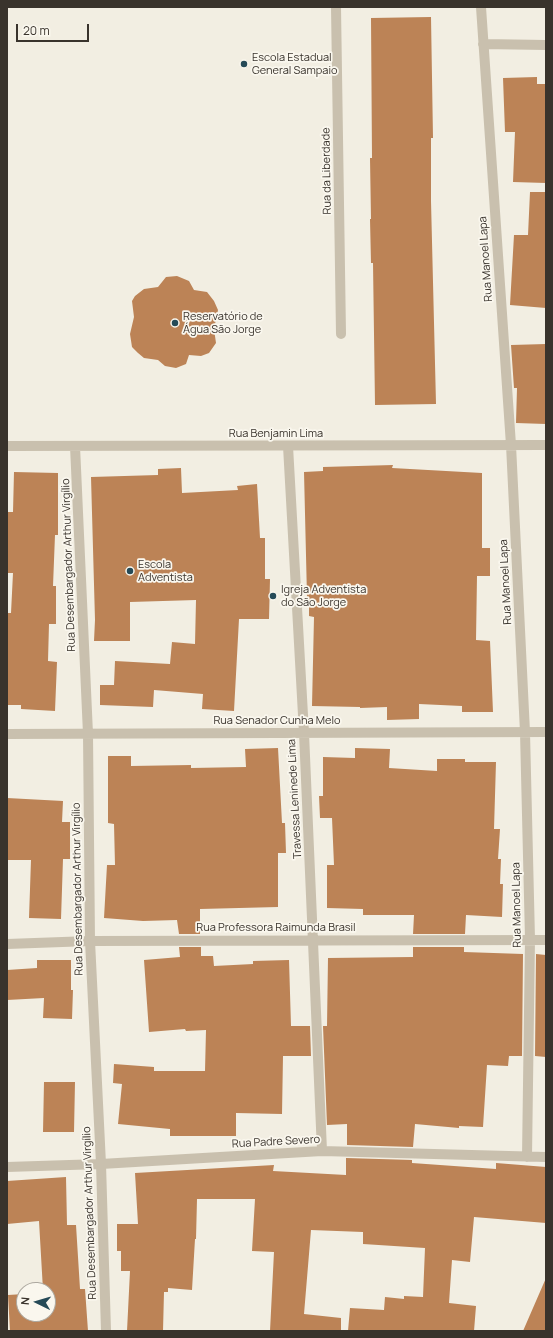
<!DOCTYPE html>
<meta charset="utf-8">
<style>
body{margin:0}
#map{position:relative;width:553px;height:1338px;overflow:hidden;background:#f2eee2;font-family:Manrope,sans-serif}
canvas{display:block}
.frame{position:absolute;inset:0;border:8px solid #39332c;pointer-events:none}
.north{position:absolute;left:16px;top:1282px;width:40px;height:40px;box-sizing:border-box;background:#faf7ee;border:1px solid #ada9a0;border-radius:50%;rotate:275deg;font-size:11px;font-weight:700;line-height:16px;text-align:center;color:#39332c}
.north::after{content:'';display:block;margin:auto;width:14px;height:18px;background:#254a57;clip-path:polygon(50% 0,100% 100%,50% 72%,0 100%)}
.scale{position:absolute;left:16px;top:24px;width:73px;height:18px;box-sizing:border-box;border:2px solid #39332c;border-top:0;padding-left:5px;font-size:12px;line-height:14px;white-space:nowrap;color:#39332c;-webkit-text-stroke:3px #faf7ee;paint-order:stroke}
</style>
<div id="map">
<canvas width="553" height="1338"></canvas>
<div class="frame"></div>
<div class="north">N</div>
<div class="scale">20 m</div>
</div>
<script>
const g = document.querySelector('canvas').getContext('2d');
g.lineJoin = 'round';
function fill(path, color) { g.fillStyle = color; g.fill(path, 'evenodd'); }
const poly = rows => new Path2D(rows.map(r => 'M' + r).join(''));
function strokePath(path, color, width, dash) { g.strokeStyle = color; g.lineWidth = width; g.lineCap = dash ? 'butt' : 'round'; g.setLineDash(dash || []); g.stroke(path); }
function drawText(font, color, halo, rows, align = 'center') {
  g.font = font + ' Manrope,sans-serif'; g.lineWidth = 3.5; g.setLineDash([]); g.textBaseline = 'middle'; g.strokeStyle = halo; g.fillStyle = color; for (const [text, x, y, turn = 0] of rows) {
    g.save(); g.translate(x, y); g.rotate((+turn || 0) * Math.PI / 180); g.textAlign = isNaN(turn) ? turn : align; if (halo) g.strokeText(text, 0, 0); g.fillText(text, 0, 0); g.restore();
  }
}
const building = poly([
 [431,17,433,138,431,138,431,201,436,404,375,405,373,263,371,263,370,219,371,219,370,158,372,158,371,18],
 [537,77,537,84,546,84,546,183,513,182,515,132,505,132,503,78],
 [530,192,546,192,546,308,510,305,514,235,528,235],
 [177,276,189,281,194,290,207,292,214,301,218,310,214,329,216,343,209,353,201,356,189,355,186,364,176,368,165,366,158,360,144,358,138,353,132,347,130,334,134,317,132,301,135,296,144,289,158,287,166,277],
 [546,344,546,424,516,423,517,388,514,388,511,345],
 [393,465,392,468,482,473,482,548,490,548,490,576,477,576,476,640,490,641,493,712,462,712,462,706,419,704,419,719,387,720,387,707,360,708,360,707,312,706,314,617,309,616,309,597,307,597,304,472,323,471,323,467],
 [181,468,182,493,238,490,237,486,257,484,260,538,265,538,265,579,270,579,269,619,239,619,234,711,202,709,203,694,154,690,153,707,100,705,100,685,114,685,115,661,170,664,172,642,195,644,196,600,130,602,130,641,94,641,95,620,91,477,158,475,158,469],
 [14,472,58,473,58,535,55,535,53,586,56,586,56,624,49,624,48,661,57,662,55,711,21,709,21,705,7,705,7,613,11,613,13,573,7,573,7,512,13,512],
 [278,748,282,823,285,823,286,853,278,853,278,907,200,909,200,934,179,934,177,920,143,921,104,918,107,865,115,865,114,824,108,823,108,756,131,756,131,766,191,765,191,768,246,767,245,749],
 [355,748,390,749,389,768,437,771,437,759,465,759,465,762,496,762,494,829,500,829,498,859,501,859,500,884,503,884,502,917,466,915,465,934,413,934,414,915,363,915,363,909,327,908,327,865,334,865,332,818,320,818,319,796,323,796,323,757,355,758],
 [7,798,63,801,62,822,70,822,70,859,63,859,61,919,29,918,31,860,7,860],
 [179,947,201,947,201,956,213,956,214,966,253,964,253,961,289,960,291,1026,310,1026,311,1056,283,1056,282,1114,236,1113,236,1136,170,1136,170,1129,118,1124,122,1084,113,1083,114,1064,154,1067,154,1071,205,1071,206,1030,186,1031,185,1029,149,1032,144,960,180,957],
 [413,947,464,947,464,952,523,954,522,1056,509,1056,508,1066,487,1065,483,1127,459,1126,459,1128,415,1124,413,1147,347,1145,347,1124,327,1125,323,1026,327,1026,328,958,413,957],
 [536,954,546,955,546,1057,535,1056],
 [37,960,71,960,71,990,73,990,72,1019,43,1018,44,998,7,1000,7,970,37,968],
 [44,1082,75,1082,74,1132,43,1132],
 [346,1158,412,1160,412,1163,496,1169,496,1163,546,1167,546,1223,474,1217,470,1262,452,1260,449,1303,476,1306,474,1331,348,1331,350,1308,384,1310,385,1297,404,1299,404,1296,423,1297,425,1248,363,1244,363,1232,311,1230,304,1314,341,1318,341,1331,270,1331,274,1252,252,1251,255,1199,197,1199,196,1239,195,1239,192,1290,168,1288,168,1292,164,1292,163,1331,127,1331,130,1271,121,1271,121,1251,117,1251,117,1224,138,1224,135,1173,274,1165,273,1171,346,1175],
 [66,1177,67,1225,76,1225,80,1289,85,1289,88,1331,10,1331,8,1295,24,1294,24,1314,48,1314,48,1290,43,1290,39,1221,7,1224,7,1181],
 [546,1278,546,1331,523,1331]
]);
const minor = poly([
 [336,7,341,334],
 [481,7,511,445,525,732,530,939,527,1157],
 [483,44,546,45],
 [7,446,546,445],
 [75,446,88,734,90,941,101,1164,106,1331],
 [288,446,304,733,322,1151],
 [7,734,546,732],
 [7,944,90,941,546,940],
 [7,1167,101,1164,322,1151,546,1157]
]);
const markers = [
 [244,64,4,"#254a57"],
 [175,323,4,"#254a57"],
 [130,571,4,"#254a57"],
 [273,596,4,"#254a57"]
];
const poiNames = [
 ["Escola Estadual",252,58],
 ["General Sampaio",252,71],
 ["Reservatório de",183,317],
 ["Água São Jorge",183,330],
 ["Escola",138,565],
 ["Adventista",138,578],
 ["Igreja Adventista",281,590],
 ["do São Jorge",281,603]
];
const streetNames = [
 ["Rua da Liberdade",327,171,-91],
 ["Rua Manoel Lapa",486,259,-94],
 ["Rua Benjamin Lima",276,434],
 ["Rua Desembargador Arthur Virgílio",69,565,-92],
 ["Rua Manoel Lapa",506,582,-93],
 ["Rua Senador Cunha Melo",277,721],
 ["Travessa Leninede Lima",295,799,-93],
 ["Rua Desembargador Arthur Virgílio",78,889,-91],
 ["Rua Manoel Lapa",517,905,-91],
 ["Rua Professora Raimunda Brasil",276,928],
 ["Rua Padre Severo",276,1142,-3],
 ["Rua Desembargador Arthur Virgílio",90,1213,-92]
];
fill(building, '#bc8356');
strokePath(minor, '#c9c0ae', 10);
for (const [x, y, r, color] of markers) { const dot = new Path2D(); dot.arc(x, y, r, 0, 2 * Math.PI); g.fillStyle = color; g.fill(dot); strokePath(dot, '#faf7ee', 1.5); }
drawText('11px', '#39332c', '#faf7ee', poiNames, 'left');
drawText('11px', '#39332c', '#faf7ee', streetNames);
</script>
